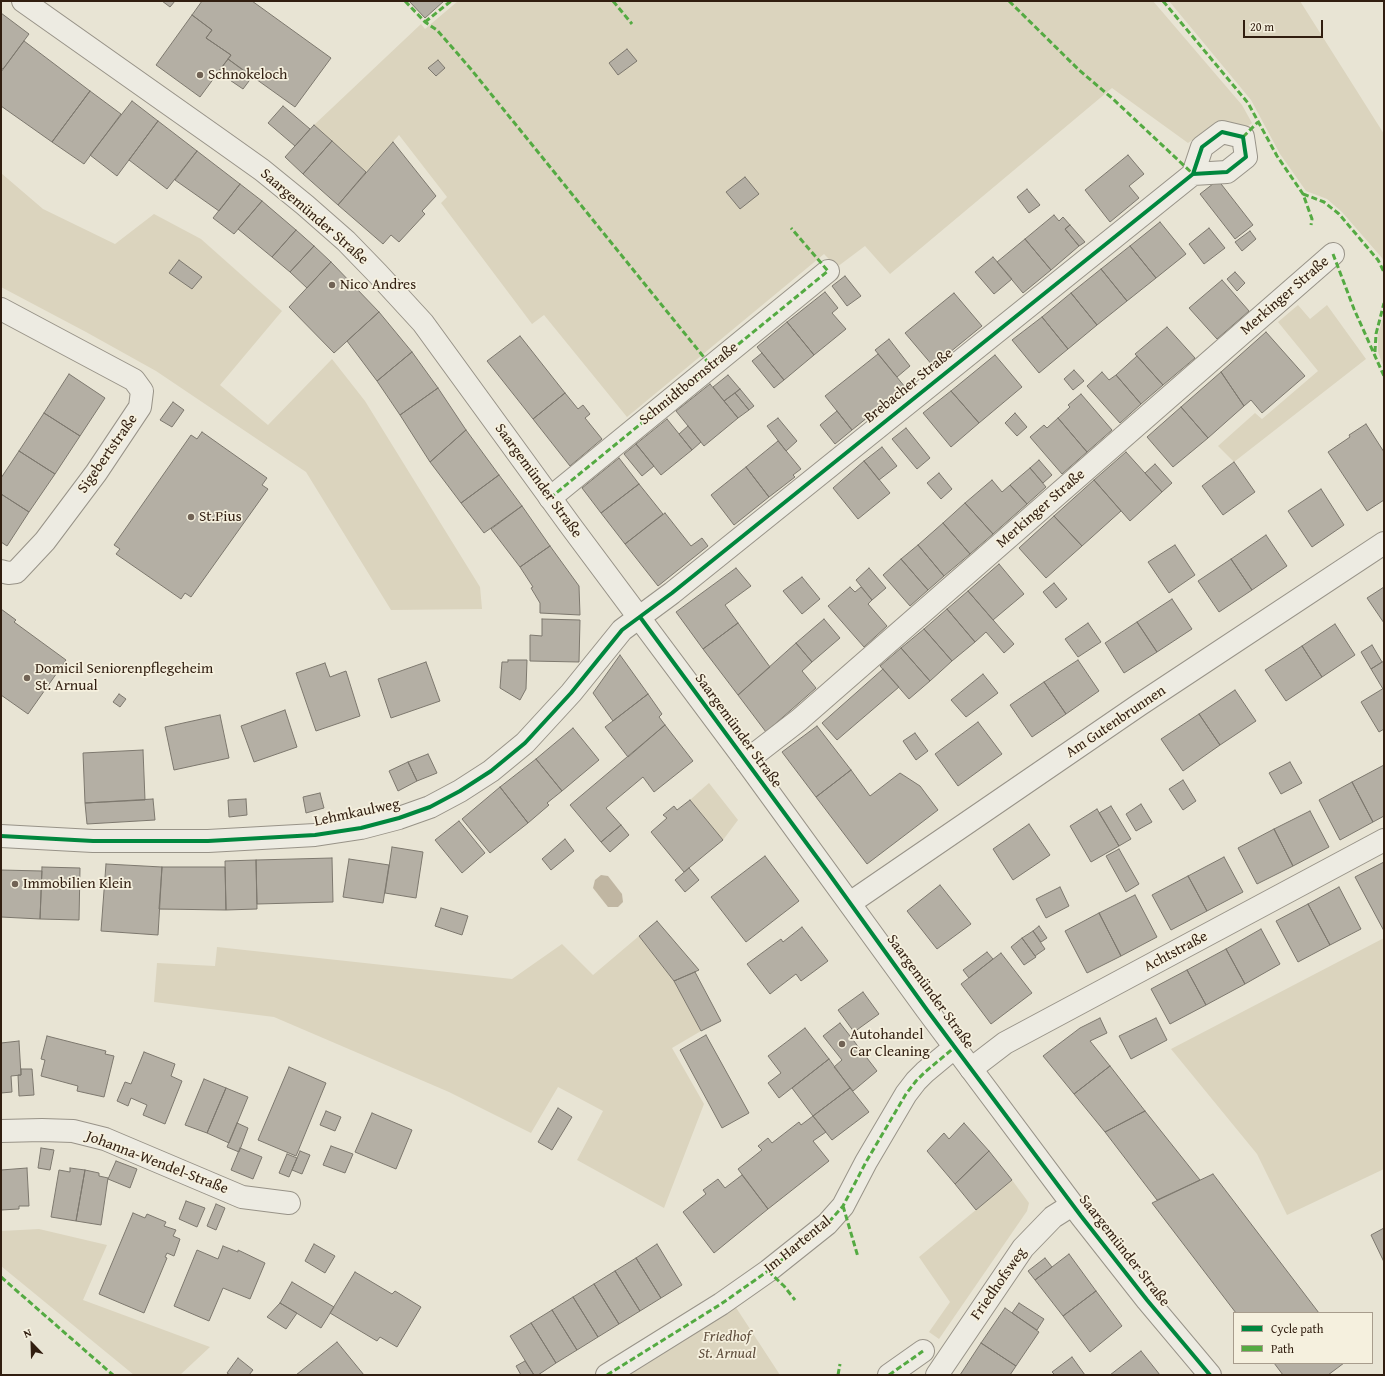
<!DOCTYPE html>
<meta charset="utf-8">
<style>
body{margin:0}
#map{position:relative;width:1385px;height:1376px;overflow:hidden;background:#e8e4d4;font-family:"Gentium Book Plus",serif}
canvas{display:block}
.frame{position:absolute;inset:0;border:2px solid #311e10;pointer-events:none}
.legend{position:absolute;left:1233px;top:1312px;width:140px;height:52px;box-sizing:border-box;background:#f5f0de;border:1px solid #a79c8c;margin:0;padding:5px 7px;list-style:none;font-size:12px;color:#311e10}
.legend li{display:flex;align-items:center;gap:8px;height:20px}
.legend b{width:20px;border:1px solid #a79c8c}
.north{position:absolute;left:12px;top:1324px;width:40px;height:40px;-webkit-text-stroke:3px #f5f0de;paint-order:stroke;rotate:337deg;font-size:11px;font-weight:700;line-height:16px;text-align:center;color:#311e10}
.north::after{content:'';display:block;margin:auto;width:14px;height:18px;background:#311e10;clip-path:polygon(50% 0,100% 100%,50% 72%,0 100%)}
.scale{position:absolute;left:1243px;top:20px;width:80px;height:18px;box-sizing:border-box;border:2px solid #311e10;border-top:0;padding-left:5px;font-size:12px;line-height:14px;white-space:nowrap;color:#311e10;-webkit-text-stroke:3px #f5f0de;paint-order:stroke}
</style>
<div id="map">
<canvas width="1385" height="1376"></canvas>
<div class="frame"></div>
<ul class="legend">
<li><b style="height:5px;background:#00873e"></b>Cycle path</li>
<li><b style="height:5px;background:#54aa42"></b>Path</li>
</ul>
<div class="north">N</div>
<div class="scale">20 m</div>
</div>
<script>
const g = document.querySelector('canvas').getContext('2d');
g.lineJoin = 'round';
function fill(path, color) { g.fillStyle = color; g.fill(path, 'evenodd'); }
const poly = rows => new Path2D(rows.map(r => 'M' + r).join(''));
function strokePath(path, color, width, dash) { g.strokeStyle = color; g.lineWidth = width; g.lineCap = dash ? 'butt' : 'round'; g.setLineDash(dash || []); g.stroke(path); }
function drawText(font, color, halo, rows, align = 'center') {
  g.font = font + ' "Gentium Book Plus",serif'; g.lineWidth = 3.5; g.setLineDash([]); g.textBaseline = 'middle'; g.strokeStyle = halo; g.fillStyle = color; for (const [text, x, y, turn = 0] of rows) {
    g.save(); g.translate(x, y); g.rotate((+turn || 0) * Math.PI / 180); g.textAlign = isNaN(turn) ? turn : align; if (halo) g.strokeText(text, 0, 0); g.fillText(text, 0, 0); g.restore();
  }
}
const green = poly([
 [458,1,1153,1,1242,105,1252,123,1247,127,1220,121,1188,143,1112,88,890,274,865,246,837,267,824,254,627,417,544,315,532,324,441,203,447,197,399,135,366,172,314,125,421,24,425,29],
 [1169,1,1300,1,1384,134,1384,262,1382,258,1342,212,1327,199,1306,191,1280,154,1251,100],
 [1,173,43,209,115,244,154,214,201,239,282,311,220,385,268,425,332,359,365,401,480,587,482,609,391,610,306,472,156,371,86,332,1,287],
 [1298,305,1310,319,1327,305,1366,359,1234,462,1218,446,1255,413,1262,419,1318,371,1278,322],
 [1384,315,1384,368,1378,352,1378,334],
 [709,783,738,820,723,840,690,800],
 [639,936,674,981,701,1031,672,1048,704,1104,664,1208,577,1160,603,1111,558,1087,531,1133,449,1092,274,1017,154,1002,157,963,215,966,217,947,512,979,562,944,593,975],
 [1384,938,1384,1169,1287,1215,1257,1154,1171,1049],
 [1012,1180,1029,1203,1027,1211,939,1339,929,1332,950,1302,919,1257],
 [39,1229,107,1245,83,1300,210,1347,180,1375,134,1375,1,1266,1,1231],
 [735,1306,780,1375,624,1375]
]);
const water = poly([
 [601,875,608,876,622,894,623,902,618,907,608,907,593,888,595,880]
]);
const building = poly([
 [162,1,175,1,170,7,162,1],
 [202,1,252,1,331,58,295,107,228,59,231,55,206,38,212,30,192,15,202,1],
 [409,1,444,1,425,18,409,1],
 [1,13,29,34,3,69,1,68,1,13],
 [192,15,212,30,206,38,231,55,200,97,156,65,192,15],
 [24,41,90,91,52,142,1,106,1,72,24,41],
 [627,49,637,61,618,75,609,63,627,49],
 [228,59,252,77,243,89,218,72,228,59],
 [438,60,445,68,436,76,428,68,438,60],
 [90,91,121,114,84,164,52,142,90,91],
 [132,101,158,121,117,176,90,155,132,101],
 [283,106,310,129,295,146,268,123,283,106],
 [158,121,197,151,167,189,129,160,158,121],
 [314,125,332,141,303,174,285,157,314,125],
 [332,141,366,172,338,205,303,174,332,141],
 [393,142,436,196,422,211,425,214,399,242,391,235,383,244,338,205,393,142],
 [197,151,240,184,219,211,175,180,197,151],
 [1128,155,1144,174,1129,186,1139,198,1110,222,1085,190,1128,155],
 [745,177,759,194,740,209,726,192,745,177],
 [1218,180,1253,225,1235,239,1200,194,1218,180],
 [240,184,262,201,234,234,213,218,240,184],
 [1027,189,1040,205,1029,213,1017,197,1027,189],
 [262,201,296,230,272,257,238,229,262,201],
 [1054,215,1059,221,1063,217,1070,225,1065,229,1079,246,1051,270,1025,239,1054,215],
 [1160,222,1186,254,1156,278,1130,246,1160,222],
 [1070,225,1085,242,1079,246,1065,229,1070,225],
 [1209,228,1225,248,1204,264,1189,244,1209,228],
 [296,230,314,246,290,272,272,257,296,230],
 [1250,231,1256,239,1242,251,1235,242,1250,231],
 [1025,239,1051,270,1023,293,997,262,1025,239],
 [314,246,331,262,307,288,290,272,314,246],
 [1130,246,1156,278,1127,301,1101,269,1130,246],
 [993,257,1012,279,994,294,975,272,993,257],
 [179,260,202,277,192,289,169,273,179,260],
 [331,262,379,312,334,353,289,307,331,262],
 [1101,269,1127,301,1097,325,1071,293,1101,269],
 [1235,272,1245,283,1237,291,1227,279,1235,272],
 [845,276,861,296,847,306,832,286,845,276],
 [1222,280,1249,311,1217,339,1189,308,1222,280],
 [825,292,838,308,832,313,846,329,814,355,787,322,825,292],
 [954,293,982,326,933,366,905,333,954,293],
 [1071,293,1097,325,1068,349,1042,317,1071,293],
 [379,312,412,352,377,381,347,341,379,312],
 [1042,317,1068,349,1039,373,1012,340,1042,317],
 [787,322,814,355,784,380,757,347,787,322],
 [1167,327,1195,358,1163,385,1135,354,1167,327],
 [1266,332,1305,376,1262,413,1251,400,1244,406,1221,372,1266,332],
 [520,336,565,393,533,419,487,361,520,336],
 [889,339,910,366,897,377,875,350,889,339],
 [412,352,438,388,400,415,377,381,412,352],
 [762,353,784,380,774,388,752,361,762,353],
 [878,354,905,387,852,430,825,396,878,354],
 [995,355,1022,387,979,423,951,391,995,355],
 [1137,356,1163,385,1141,404,1116,375,1137,356],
 [1074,370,1084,381,1073,390,1064,379,1074,370],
 [1102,372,1109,380,1116,375,1141,404,1120,423,1087,386,1102,372],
 [1221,372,1244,406,1208,438,1181,407,1221,372],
 [69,374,105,398,80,436,44,413,69,374],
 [728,375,740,389,724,401,713,387,728,375],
 [710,384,738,418,704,446,676,411,710,384],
 [438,388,466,430,430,462,400,415,438,388],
 [740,389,754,406,749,410,735,393,740,389],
 [951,391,979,423,951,447,923,413,951,391],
 [565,393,578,409,583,405,590,414,585,418,602,439,570,466,533,419,565,393],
 [735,393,749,410,738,418,724,401,735,393],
 [1081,394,1112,430,1087,452,1058,418,1070,407,1068,405,1081,394],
 [173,402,184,410,172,427,160,420,173,402],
 [1181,407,1208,438,1173,467,1147,437,1181,407],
 [837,411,852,430,835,444,820,425,837,411],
 [44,413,80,436,55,474,19,451,44,413],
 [1015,413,1027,427,1017,436,1005,423,1015,413],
 [778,418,797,441,786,451,767,426,778,418],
 [1058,418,1087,452,1062,474,1030,437,1044,425,1047,428,1058,418],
 [667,419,692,450,661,475,636,444,667,419],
 [1366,424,1384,452,1384,500,1367,511,1328,452,1350,437,1349,435,1366,424],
 [688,426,701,442,692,450,679,434,688,426],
 [906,428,930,458,917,469,892,439,906,428],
 [466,430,499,475,461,503,430,462,466,430],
 [202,432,267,478,262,485,268,489,191,597,185,593,181,599,116,554,120,549,114,545,191,435,197,439,202,432],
 [778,441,801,469,793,475,795,477,769,497,746,467,778,441],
 [636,444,654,466,642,476,624,454,636,444],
 [882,447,897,466,879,480,864,461,882,447],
 [19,451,55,474,29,512,1,494,1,478,19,451],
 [1126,452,1162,492,1130,521,1094,480,1126,452],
 [619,458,639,484,601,513,582,488,619,458],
 [1039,460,1052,475,1043,483,1030,468,1039,460],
 [864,461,890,493,858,519,833,488,864,461],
 [1234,462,1255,492,1223,515,1202,486,1234,462],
 [1155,464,1172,483,1162,492,1145,473,1155,464],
 [746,467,769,497,734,525,711,495,746,467],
 [1030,468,1046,487,1027,504,1010,485,1030,468],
 [939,473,952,489,941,499,927,483,939,473],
 [499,475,522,506,484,533,461,503,499,475],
 [992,480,1002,492,1010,485,1027,504,993,534,965,503,992,480],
 [1094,480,1121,511,1082,546,1054,516,1094,480],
 [639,484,663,514,625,544,601,513,639,484],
 [1321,489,1344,525,1312,547,1288,511,1321,489],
 [1,494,29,512,7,546,1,542,1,494],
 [965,503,993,534,970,554,943,523,965,503],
 [522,506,550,546,520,567,491,529,522,506],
 [665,513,691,546,702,538,708,546,658,586,625,544,665,513],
 [1054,516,1082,546,1046,578,1019,548,1054,516],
 [943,523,970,554,944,576,918,545,943,523],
 [1266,535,1287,566,1252,590,1231,559,1266,535],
 [918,545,944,576,928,590,901,559,918,545],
 [1175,545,1195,575,1169,593,1148,562,1175,545],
 [550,546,579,586,580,615,540,613,540,603,531,588,533,587,520,567,550,546],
 [901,559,928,590,910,606,883,575,901,559],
 [1231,559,1252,590,1219,612,1198,581,1231,559],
 [999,564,1024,594,993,620,968,591,999,564],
 [736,568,751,586,725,605,738,623,703,649,676,612,736,568],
 [869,568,886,588,872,600,856,580,869,568],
 [802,577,820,599,802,614,783,591,802,577],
 [1054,583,1067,599,1056,608,1043,592,1054,583],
 [850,587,855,592,861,587,872,600,868,604,887,626,864,647,828,606,850,587],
 [1384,587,1384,623,1367,598,1384,587],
 [968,591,1014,644,1004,653,986,632,975,642,947,609,968,591],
 [1172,599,1192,629,1157,652,1137,622,1172,599],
 [1,609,16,620,14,622,66,660,28,714,1,695,1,609],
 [947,609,975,642,952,661,924,629,947,609],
 [542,619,580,620,579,662,530,661,530,635,542,636,542,619],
 [824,619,840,638,812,662,796,643,824,619],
 [1137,622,1157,652,1124,673,1105,643,1137,622],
 [738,623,770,667,738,695,703,649,738,623],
 [1088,623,1101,642,1078,657,1065,639,1088,623],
 [1335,624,1355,655,1322,677,1302,646,1335,624],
 [924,629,952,661,930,681,901,648,924,629],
 [796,643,812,662,802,671,816,688,766,732,738,695,796,643],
 [1372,645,1382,662,1371,669,1361,652,1372,645],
 [1302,646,1322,677,1286,701,1265,670,1302,646],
 [901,648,930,681,909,699,880,666,901,648],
 [620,655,648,694,613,721,593,693,620,655],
 [508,660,527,660,526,689,520,700,500,688,502,662,508,662,508,660],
 [1078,660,1099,691,1066,714,1044,682,1078,660],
 [1384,661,1384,688,1383,689,1371,669,1384,661],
 [426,662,440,701,391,718,378,679,426,662],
 [325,663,330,677,346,671,360,716,316,731,296,673,325,663],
 [883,669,899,687,837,740,822,723,883,669],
 [983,674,998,693,966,717,951,700,983,674],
 [1044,682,1066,714,1032,737,1010,705,1044,682],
 [1384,688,1384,729,1379,732,1361,702,1384,688],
 [1235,690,1256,721,1220,745,1199,714,1235,690],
 [119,694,126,699,120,707,113,702,119,694],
 [648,694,662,714,659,717,665,725,628,757,605,727,648,694],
 [285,710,297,747,254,762,241,726,285,710],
 [1199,714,1220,745,1183,771,1161,739,1199,714],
 [220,715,229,758,174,770,165,727,220,715],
 [978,722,1002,754,958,786,935,754,978,722],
 [665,725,693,761,654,792,643,777,606,808,621,825,601,842,570,805,665,725],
 [817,726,851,770,816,797,782,752,817,726],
 [573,728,599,760,562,791,536,759,573,728],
 [915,733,928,751,916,760,903,741,915,733],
 [143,750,145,800,85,803,83,753,143,750],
 [428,754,437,773,417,781,408,762,428,754],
 [536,759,562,791,547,803,549,805,528,823,500,787,536,759],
 [408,762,417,781,398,791,389,771,408,762],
 [1290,762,1302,783,1281,794,1269,773,1290,762],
 [1384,765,1384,816,1373,822,1352,782,1384,765],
 [851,770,870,796,900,773,920,786,938,810,867,864,816,797,851,770],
 [1183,780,1196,801,1183,810,1169,789,1183,780],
 [1352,782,1373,822,1340,840,1319,800,1352,782],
 [500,787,528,823,490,853,462,819,500,787],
 [320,793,324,808,306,813,303,797,320,793],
 [153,799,155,820,87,824,85,803,153,799],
 [246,799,247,815,229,817,228,800,246,799],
 [690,800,723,840,684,872,651,832,667,818,663,815,674,806,677,810,690,800],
 [1141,804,1152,822,1136,831,1126,814,1141,804],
 [1111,806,1131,839,1119,846,1099,813,1111,806],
 [1097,809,1119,846,1091,862,1070,826,1097,809],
 [1310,811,1329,847,1293,866,1274,829,1310,811],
 [459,821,485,853,462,873,435,840,459,821],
 [1029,824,1050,855,1013,880,993,849,1029,824],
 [621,825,629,835,610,852,601,842,621,825],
 [1274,829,1293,866,1257,884,1238,848,1274,829],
 [565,839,574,851,551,870,542,859,565,839],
 [392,847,423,852,416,898,385,893,392,847],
 [1119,849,1139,884,1126,892,1106,856,1119,849],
 [765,856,799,901,746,942,711,897,765,856],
 [1224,857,1243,892,1207,911,1188,876,1224,857],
 [332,858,333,902,257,904,256,860,332,858],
 [349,859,389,865,383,903,343,897,349,859],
 [256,860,257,909,226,910,225,861,256,860],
 [1384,862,1384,931,1355,877,1384,862],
 [106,864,162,867,158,935,101,931,106,864],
 [42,867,80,868,79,920,40,919,42,867],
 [162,867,225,867,226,910,159,909,162,867],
 [689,868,699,880,685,892,675,880,689,868],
 [1,870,42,871,40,919,1,917,1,870],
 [1188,876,1207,911,1171,930,1152,895,1188,876],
 [940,885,971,924,937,949,907,911,940,885],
 [1060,887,1069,906,1046,918,1036,899,1060,887],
 [1339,887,1361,929,1330,945,1308,904,1339,887],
 [1135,895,1157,937,1121,956,1099,913,1135,895],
 [1308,904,1330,945,1298,962,1276,921,1308,904],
 [441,908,468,916,462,935,435,926,441,908],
 [1099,913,1121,956,1087,973,1065,931,1099,913],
 [657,921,699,970,674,981,639,936,657,921],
 [1039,926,1047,938,1041,942,1033,931,1039,926],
 [802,927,828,961,801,981,796,974,770,994,747,964,781,939,783,942,802,927],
 [1261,929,1280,964,1245,984,1226,949,1261,929],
 [1033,931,1045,949,1035,956,1022,938,1033,931],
 [1022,938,1036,957,1024,965,1011,947,1022,938],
 [1226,949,1245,984,1206,1005,1187,970,1226,949],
 [987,952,993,959,969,978,963,970,987,952],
 [1001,953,1032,993,991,1024,961,984,1001,953],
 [1187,970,1206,1005,1170,1024,1151,989,1187,970],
 [695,972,721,1021,701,1031,674,981,695,972],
 [863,992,879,1014,854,1032,838,1010,863,992],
 [1100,1018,1107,1033,1090,1041,1110,1066,1074,1094,1043,1056,1080,1028,1100,1018],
 [1156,1018,1167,1040,1131,1059,1119,1036,1156,1018],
 [840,1023,877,1071,853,1091,834,1067,842,1060,823,1036,840,1023],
 [805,1028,829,1059,779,1098,768,1083,781,1073,768,1056,805,1028],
 [706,1035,749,1113,722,1128,680,1050,706,1035],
 [47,1036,106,1051,105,1054,114,1056,104,1097,77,1091,78,1086,41,1076,45,1060,41,1059,47,1036],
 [19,1041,21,1075,11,1076,12,1092,1,1093,1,1043,19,1041],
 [144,1052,175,1064,171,1076,182,1081,165,1124,143,1115,147,1105,131,1098,128,1106,117,1101,125,1082,131,1084,144,1052],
 [829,1059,850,1088,813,1116,792,1088,829,1059],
 [1110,1066,1145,1111,1105,1132,1074,1094,1110,1066],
 [289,1067,326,1083,296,1156,258,1140,289,1067],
 [21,1069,32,1069,34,1095,19,1096,18,1075,21,1075,21,1069],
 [204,1079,226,1088,207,1133,185,1125,204,1079],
 [226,1088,248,1097,229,1143,207,1133,226,1088],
 [850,1088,869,1112,832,1140,813,1116,850,1088],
 [558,1108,572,1117,552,1150,538,1142,558,1108],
 [326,1111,341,1117,335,1131,320,1125,326,1111],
 [1145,1111,1200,1180,1157,1200,1105,1132,1145,1111],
 [372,1113,412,1130,396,1169,355,1152,372,1113],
 [813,1116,826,1132,813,1141,829,1161,768,1209,738,1169,762,1150,758,1146,768,1138,772,1143,799,1122,801,1125,813,1116],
 [237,1123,248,1128,239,1152,227,1147,237,1123],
 [964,1123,989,1151,955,1184,927,1151,944,1133,949,1139,964,1123],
 [331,1146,353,1154,345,1173,323,1165,331,1146],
 [41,1148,54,1150,50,1170,38,1168,41,1148],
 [240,1148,262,1157,253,1179,231,1170,240,1148],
 [300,1151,310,1155,302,1174,292,1170,300,1151],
 [989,1151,1012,1180,976,1210,955,1184,989,1151],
 [287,1154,297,1158,289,1177,279,1173,287,1154],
 [116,1161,137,1169,130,1188,108,1179,116,1161],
 [27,1168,29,1206,19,1206,19,1209,1,1210,1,1170,27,1168],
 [70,1168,85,1170,76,1221,51,1217,59,1170,70,1172,70,1168],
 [85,1170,99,1173,99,1176,108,1178,101,1225,76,1221,85,1170],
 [1213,1174,1319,1313,1236,1313,1152,1203,1213,1174],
 [742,1175,768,1209,714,1253,683,1212,706,1194,703,1190,718,1179,725,1188,742,1175],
 [186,1201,205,1208,197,1227,179,1219,186,1201],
 [216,1204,225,1208,216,1230,207,1226,216,1204],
 [133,1213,145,1218,147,1214,166,1222,164,1226,176,1230,173,1236,180,1239,174,1256,167,1253,165,1257,167,1258,144,1313,99,1294,133,1213],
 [1384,1228,1384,1262,1371,1235,1384,1228],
 [314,1244,335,1256,325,1273,305,1261,314,1244],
 [657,1244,682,1285,661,1298,636,1258,657,1244],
 [223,1246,238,1252,238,1250,265,1263,250,1299,223,1288,209,1321,174,1306,197,1250,218,1259,223,1246],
 [1069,1254,1096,1291,1063,1316,1035,1280,1069,1254],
 [636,1258,661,1298,640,1311,615,1271,636,1258],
 [1045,1258,1052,1267,1035,1280,1028,1271,1045,1258],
 [615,1271,640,1311,619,1324,594,1284,615,1271],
 [355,1272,392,1294,395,1291,421,1307,397,1347,380,1337,377,1341,330,1313,355,1272],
 [292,1282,334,1307,321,1328,280,1303,292,1282],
 [594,1284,619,1324,598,1337,573,1297,594,1284],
 [1096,1291,1122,1326,1090,1352,1063,1316,1096,1291],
 [573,1297,598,1337,577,1350,552,1310,573,1297],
 [280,1303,297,1313,286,1329,267,1317,280,1303],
 [1019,1303,1044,1319,1037,1330,1012,1313,1019,1303],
 [1005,1308,1039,1332,1016,1366,981,1343,1005,1308],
 [552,1310,577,1350,556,1363,531,1323,552,1310],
 [531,1323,556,1363,538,1375,534,1375,510,1336,531,1323],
 [337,1342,364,1375,296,1375,337,1342],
 [981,1343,1016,1366,1010,1375,960,1375,981,1343],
 [1141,1351,1160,1375,1110,1375,1137,1354,1141,1351],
 [1072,1357,1085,1375,1055,1375,1052,1372,1072,1357],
 [238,1358,253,1370,249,1375,230,1375,227,1373,238,1358],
 [525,1361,534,1375,521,1375,516,1366,525,1361],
 [1274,1363,1344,1363,1328,1375,1283,1375,1274,1363]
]);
const pedestrian = poly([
 [889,1375,923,1351]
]);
const minor = poly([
 [1,309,134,380,142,391,140,407,96,473,45,541,16,572,8,573,1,571],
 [550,498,828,271],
 [746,761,799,720,1333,254],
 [1,836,93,841,208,841,315,835,361,828,399,818,430,807,460,791,491,771,525,743,571,693,622,630,672,593,1193,174,1202,147,1222,132,1243,137,1246,157,1227,172,1193,174],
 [850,903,1139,705,1384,543],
 [971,1069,1005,1043,1384,840],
 [1,1131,42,1130,73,1131,105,1139,242,1197,289,1203],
 [607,1375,721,1304,768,1271,827,1224,843,1206,866,1162,906,1094,916,1081,925,1072,955,1047],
 [937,1375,1023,1248,1053,1217,1072,1205]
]);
const tertiary = poly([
 [23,1,217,138,262,170,305,205,346,241,378,274,423,323,570,525,746,761,927,1010,1081,1216,1147,1300,1210,1375]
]);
const quiet = poly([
 [405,1,425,22,437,30,470,68,711,366],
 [613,1,632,24],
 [1009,1,1079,70,1113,99,1193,174],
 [1163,1,1248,103,1277,156,1303,194,1312,219,1311,225],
 [425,22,451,1],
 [1243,137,1258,122],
 [1303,194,1324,202,1339,214,1378,260,1384,272],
 [1333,254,1354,309,1384,376],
 [1375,352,1376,334,1384,303],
 [550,498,828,271,791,228],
 [843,1206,858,1257],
 [768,1271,784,1286,795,1300],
 [1,1277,113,1375],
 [607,1375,721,1304,768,1271,827,1224,843,1206,866,1162,906,1094,916,1081,925,1072,955,1047],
 [838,1375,840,1364],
 [889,1375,923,1351]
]);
const cycleway = poly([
 [640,617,827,871,927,1010,1081,1216,1147,1300,1210,1375],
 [1,836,93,841,208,841,315,835,361,828,399,818,430,807,460,791,491,771,525,743,571,693,622,630,672,593,1193,174,1202,147,1222,132,1243,137,1246,157,1227,172,1193,174]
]);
const markers = [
 [200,75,4,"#716355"],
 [332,285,4,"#716355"],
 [191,517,4,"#716355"],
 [27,678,4,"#716355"],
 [15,884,4,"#716355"],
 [842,1044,4,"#716355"]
];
const poiNames = [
 ["Schnokeloch",208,75],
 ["Nico Andres",340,285],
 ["St.Pius",199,517],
 ["Domicil Seniorenpflegeheim",35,669],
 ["St. Arnual",35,686],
 ["Immobilien Klein",23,884],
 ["Autohandel",850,1035],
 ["Car Cleaning",850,1052]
];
const streetNames = [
 ["Saargemünder Straße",314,217,41],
 ["Merkinger Straße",1285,296,-41],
 ["Schmidtbornstraße",689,384,-39],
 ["Brebacher Straße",909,386,-39],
 ["Sigebertstraße",108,454,-55],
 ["Saargemünder Straße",538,481,54],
 ["Merkinger Straße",1041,509,-41],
 ["Am Gutenbrunnen",1116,722,-34],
 ["Saargemünder Straße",738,731,54],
 ["Lehmkaulweg",357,813,-12],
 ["Achtstraße",1176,952,-28],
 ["Saargemünder Straße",930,992,54],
 ["Johanna-Wendel-Straße",157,1163,21],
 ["Im Hartental",798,1245,-39],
 ["Saargemünder Straße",1124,1251,52],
 ["Friedhofsweg",999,1284,-55]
];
const parkNames = [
 ["Friedhof",727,1337],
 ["St. Arnual",727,1354]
];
fill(green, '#dbd4be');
fill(water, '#c0b6a2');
fill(building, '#b4afa4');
strokePath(building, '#7d786e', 1);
strokePath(pedestrian, '#989388', 24);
strokePath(minor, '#989388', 24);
strokePath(tertiary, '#989388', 24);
strokePath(pedestrian, '#edebe2', 22);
strokePath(minor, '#edebe2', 22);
strokePath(tertiary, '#edebe2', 22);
strokePath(quiet, '#54aa42', 3, [6, 3]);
strokePath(cycleway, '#00873e', 4);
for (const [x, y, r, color] of markers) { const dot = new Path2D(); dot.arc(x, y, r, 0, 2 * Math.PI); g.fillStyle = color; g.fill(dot); strokePath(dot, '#f5f0de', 1.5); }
drawText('15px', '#311e10', '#f5f0de', poiNames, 'left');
drawText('15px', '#311e10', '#f5f0de', streetNames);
drawText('italic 15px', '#61503f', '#f5f0de', parkNames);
</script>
